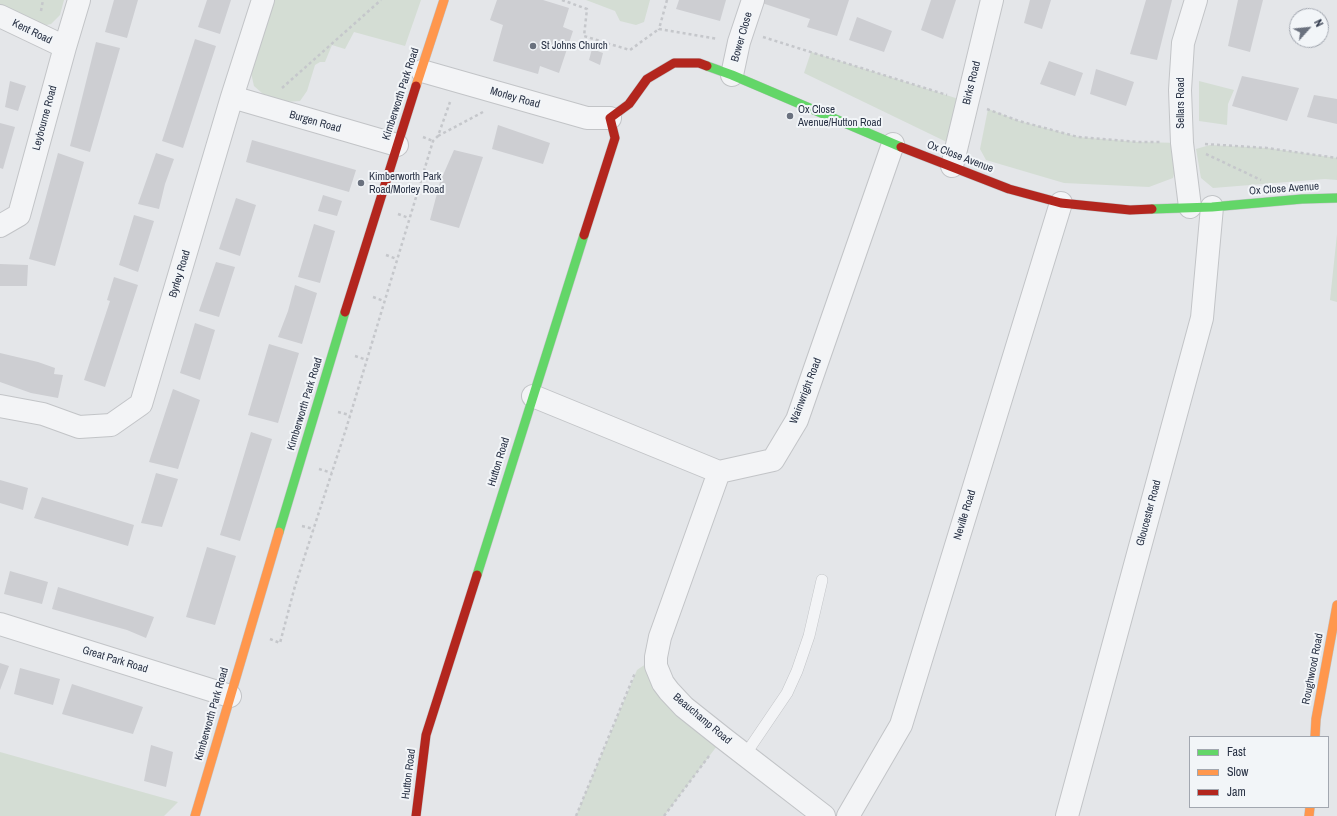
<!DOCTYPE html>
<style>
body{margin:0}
#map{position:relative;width:1337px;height:816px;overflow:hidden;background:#e4e6e9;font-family:"Archivo Narrow",sans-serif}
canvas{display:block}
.legend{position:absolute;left:1189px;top:736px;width:140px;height:72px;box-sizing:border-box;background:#f2f5f8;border:1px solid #a2a7b0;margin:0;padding:5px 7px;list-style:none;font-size:12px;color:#293245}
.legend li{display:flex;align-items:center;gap:8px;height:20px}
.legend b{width:20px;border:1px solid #a2a7b0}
.north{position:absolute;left:1289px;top:8px;width:40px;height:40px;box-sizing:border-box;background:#f2f5f8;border:1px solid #a2a7b0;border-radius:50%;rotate:63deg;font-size:11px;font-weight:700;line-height:16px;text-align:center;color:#293245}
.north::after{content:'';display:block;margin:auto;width:14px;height:18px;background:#6a717e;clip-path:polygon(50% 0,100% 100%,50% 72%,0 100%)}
</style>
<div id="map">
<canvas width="1337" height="816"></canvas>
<ul class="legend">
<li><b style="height:5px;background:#63d668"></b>Fast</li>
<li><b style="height:5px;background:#ff974d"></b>Slow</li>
<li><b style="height:5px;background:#b3261e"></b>Jam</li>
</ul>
<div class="north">N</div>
</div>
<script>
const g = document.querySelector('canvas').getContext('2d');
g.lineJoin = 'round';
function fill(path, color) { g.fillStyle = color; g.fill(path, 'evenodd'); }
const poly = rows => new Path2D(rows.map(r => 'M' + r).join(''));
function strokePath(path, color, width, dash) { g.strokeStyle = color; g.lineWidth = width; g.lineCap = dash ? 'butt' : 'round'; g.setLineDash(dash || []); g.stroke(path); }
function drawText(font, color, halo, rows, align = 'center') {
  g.font = font + ' "Archivo Narrow",sans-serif'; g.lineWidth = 4; g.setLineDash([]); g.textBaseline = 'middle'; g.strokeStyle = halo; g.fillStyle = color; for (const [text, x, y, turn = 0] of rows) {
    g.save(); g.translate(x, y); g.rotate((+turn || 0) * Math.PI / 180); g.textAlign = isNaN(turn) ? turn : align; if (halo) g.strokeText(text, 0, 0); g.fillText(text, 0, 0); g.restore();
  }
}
const green = poly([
 [0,0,64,0,60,15,51,24,42,26,0,8],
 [274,0,421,0,405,46,354,32,345,49,332,45,325,62,320,62,315,65,307,91,300,101,287,102,263,94,254,86,251,73],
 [586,0,650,0,644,22,636,25,620,21,615,11],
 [811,52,968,102,957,147,804,73],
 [1199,81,1234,90,1228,104,1227,125,1199,121],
 [988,109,1019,121,1078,137,1138,142,1182,143,1173,178,1149,187,1064,183,986,160,980,149],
 [1210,145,1267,148,1337,158,1337,180,1325,179,1213,188,1201,178,1196,149],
 [1337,234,1337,302,1330,300],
 [656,657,656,666,723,738,664,816,576,816,637,670],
 [0,752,178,802,164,816,0,816]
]);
const building = poly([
 [114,0,138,0,127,38,105,32],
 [207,0,231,0,220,34,198,27],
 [497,0,543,0,569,8,563,27,573,31,559,73,540,66,538,74,493,61,503,25,490,20],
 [679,0,726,0,720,21,676,9],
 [764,0,849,0,837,36,807,27,810,19,762,3],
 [931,0,956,0,943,39,921,30],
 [1030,0,1051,0,1042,29,1024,23],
 [1146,0,1172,0,1157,60,1130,54],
 [1238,0,1263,0,1250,52,1228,46],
 [857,17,892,31,884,52,849,40],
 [195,39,216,46,183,148,162,141],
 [96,42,120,48,90,152,70,146],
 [592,49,603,53,600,65,589,60],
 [1049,61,1083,73,1075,96,1040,84],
 [1096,69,1134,82,1126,106,1090,94],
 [1242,76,1299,88,1287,121,1232,106],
 [10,81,26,86,18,111,5,107],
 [1314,95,1337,99,1337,124,1307,117],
 [0,123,15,127,3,169,0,168],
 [498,125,550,143,543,164,492,149],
 [252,140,356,170,349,192,246,162],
 [454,150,483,157,459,228,430,220,440,182],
 [58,153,84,162,55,266,29,259],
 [156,153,174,159,165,184,159,209,138,204],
 [323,195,342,201,337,216,318,211],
 [236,198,256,205,240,256,219,249],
 [134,215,154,221,138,272,119,265],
 [314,224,335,231,320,283,298,277],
 [216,262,235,267,219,317,199,311],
 [0,264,28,265,27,286,0,286],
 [114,277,138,285,105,387,84,380,110,301,107,300],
 [295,285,317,293,302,344,278,337,288,311],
 [195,323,215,330,200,380,180,373],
 [269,344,299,353,278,423,248,415],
 [0,353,38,362,55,368,54,374,63,375,58,398,31,393,0,382],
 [173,389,200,400,178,469,149,462],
 [251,432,272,439,240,541,220,535],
 [156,473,178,479,162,527,141,523],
 [0,480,28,488,23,510,0,503],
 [42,497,134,525,128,546,34,518],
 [207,547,236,556,215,625,186,617],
 [10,571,48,582,42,604,4,594],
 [58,587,154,617,146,638,127,630,52,609],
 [0,663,9,666,0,690],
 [20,668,60,679,53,705,14,694],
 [72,684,143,707,133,734,62,714],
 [151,745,173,752,166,787,144,781]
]);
const path = poly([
 [562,0,587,9,584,36,613,45,630,50,659,29],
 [667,0,659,29,718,39],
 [41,11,43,0],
 [763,37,947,95],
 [282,88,381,0],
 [987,109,1019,121,1078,137,1138,142,1160,142],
 [438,136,483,112],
 [423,137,433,141],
 [1205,144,1267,148,1337,158],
 [1206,154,1261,180],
 [412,174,422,177],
 [398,214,409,218],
 [386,255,397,259],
 [373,297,384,301],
 [355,356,367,360],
 [338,412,350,415],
 [319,469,332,473],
 [302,526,314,529],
 [270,639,280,643,295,586,346,429,433,141,438,136,450,102],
 [576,816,635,673],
 [664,816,709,756]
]);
const lane = poly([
 [745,755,787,693,797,671,809,636,822,580]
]);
const street = poly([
 [0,16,65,47],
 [422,71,587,118,610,118],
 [732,75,739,42,753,0],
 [232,97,397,145],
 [952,166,992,0],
 [1190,207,1182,143,1180,90,1183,43,1196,0],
 [0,226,19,215,65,47,79,0],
 [533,396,719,472,773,460,797,420,893,144],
 [0,406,43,414,79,427,111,425,141,404,232,97,263,0],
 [719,472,660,637,656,657,656,666,663,683,669,691,684,707,723,738,824,816],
 [0,624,230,696],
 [848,816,901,725,1061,203],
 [1067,816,1202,318,1212,207]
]);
const fast = poly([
 [707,66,732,75,901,147],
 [1152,209,1212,207,1302,199,1337,198],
 [279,532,345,312],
 [477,575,584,235]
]);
const slow = poly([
 [416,86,444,0],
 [1315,737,1316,719,1337,605],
 [195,816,279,532],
 [1309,816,1310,807]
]);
const jam = poly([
 [901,147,1009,189,1061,203,1130,210,1152,209],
 [584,235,615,138,610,118,629,104,647,79,674,63,699,63,707,66],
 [345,312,416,86],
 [416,816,426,735,477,575]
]);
const markers = [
 [533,46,4,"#6a717e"],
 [790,116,4,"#6a717e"],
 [361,183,4,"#6a717e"]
];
const streetNames = [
 ["Kent Road",32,32,26],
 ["Bower Close",742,37,-74],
 ["Birks Road",972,83,-76],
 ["Kimberworth Park Road",401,94,-72],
 ["Morley Road",515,98,16],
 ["Sellars Road",1181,103,-90],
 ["Leybourne Road",45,118,-75],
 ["Burgen Road",315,122,16],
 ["Ox Close Avenue",960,157,21],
 ["Ox Close Avenue",1284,189,-4],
 ["Byrley Road",180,274,-73],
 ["Wainwright Road",806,391,-69],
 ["Kimberworth Park Road",305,404,-73],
 ["Hutton Road",499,462,-73],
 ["Gloucester Road",1149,513,-75],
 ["Neville Road",965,515,-73],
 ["Great Park Road",115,660,17],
 ["Roughwood Road",1313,669,-79],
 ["Kimberworth Park Road",212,714,-74],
 ["Beauchamp Road",702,719,40],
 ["Hutton Road",409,774,-83]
];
const poiNames = [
 ["St Johns Church",541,46],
 ["Ox Close",798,110],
 ["Avenue/Hutton Road",798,123],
 ["Kimberworth Park",369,177],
 ["Road/Morley Road",369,190]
];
fill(green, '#d4ddd4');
fill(building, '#cdced2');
strokePath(lane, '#c2c4c7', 12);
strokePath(street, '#c2c4c7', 24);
strokePath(fast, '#c2c4c7', 10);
strokePath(slow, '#c2c4c7', 10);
strokePath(jam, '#c2c4c7', 10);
strokePath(path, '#c5c7cb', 2.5, [3, 3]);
strokePath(lane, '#f3f4f6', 11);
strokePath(street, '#f3f4f6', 22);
strokePath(fast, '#63d668', 9);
strokePath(slow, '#ff974d', 9);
strokePath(jam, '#b3261e', 9);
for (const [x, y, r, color] of markers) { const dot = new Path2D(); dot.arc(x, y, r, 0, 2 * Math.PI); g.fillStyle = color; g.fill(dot); strokePath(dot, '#f2f5f8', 1.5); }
drawText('11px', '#293245', '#f2f5f8', streetNames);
drawText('11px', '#293245', '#f2f5f8', poiNames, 'left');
</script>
